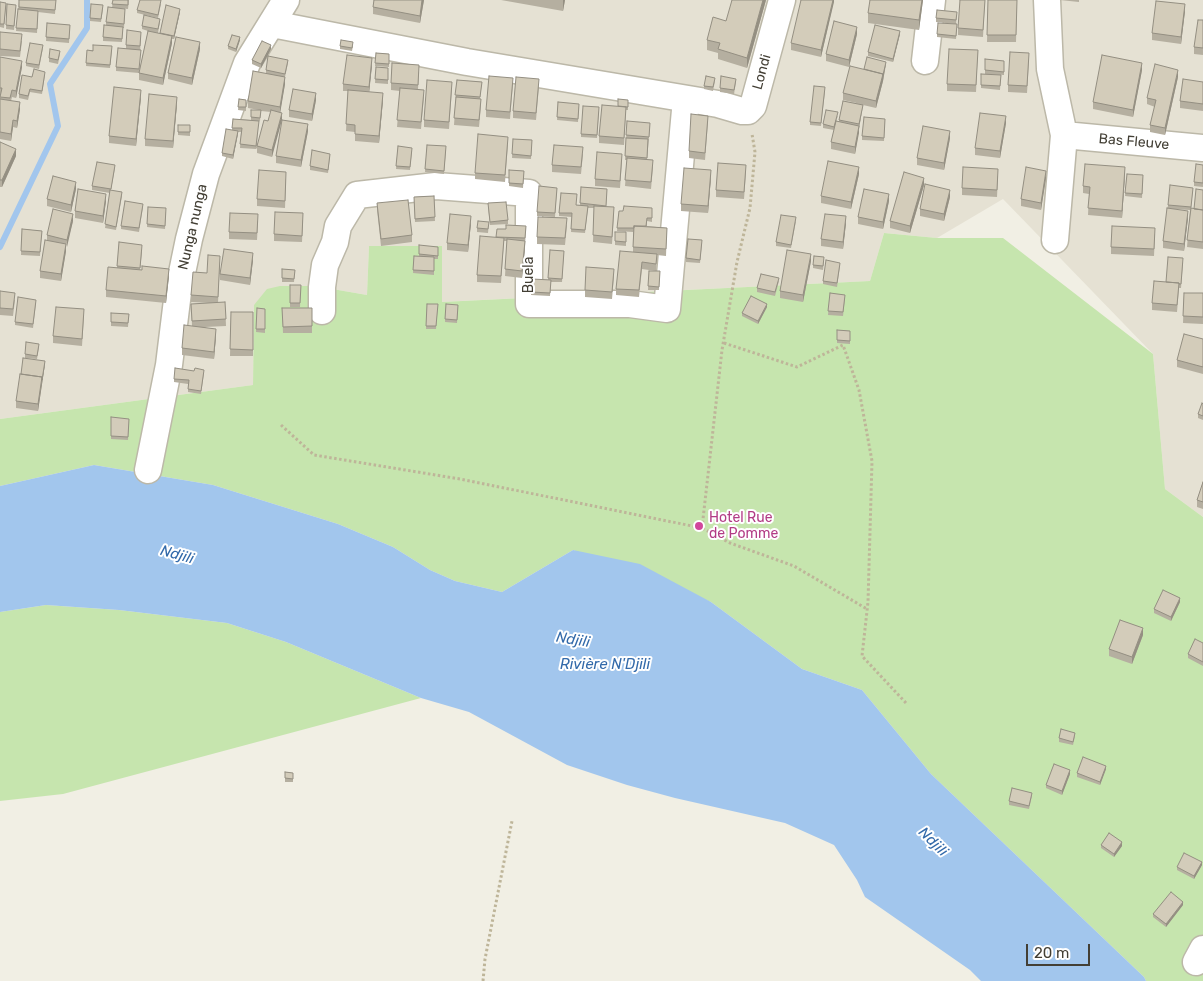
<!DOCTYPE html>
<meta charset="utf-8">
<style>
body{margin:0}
#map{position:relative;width:1203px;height:981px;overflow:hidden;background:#f1efe4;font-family:Rubik,sans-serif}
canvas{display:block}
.scale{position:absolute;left:1026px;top:944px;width:64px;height:22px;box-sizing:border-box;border:2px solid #433f35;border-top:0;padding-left:6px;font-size:15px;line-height:18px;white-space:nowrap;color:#433f35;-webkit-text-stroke:4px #fff;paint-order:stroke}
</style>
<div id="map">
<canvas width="1203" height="981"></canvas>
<div class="scale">20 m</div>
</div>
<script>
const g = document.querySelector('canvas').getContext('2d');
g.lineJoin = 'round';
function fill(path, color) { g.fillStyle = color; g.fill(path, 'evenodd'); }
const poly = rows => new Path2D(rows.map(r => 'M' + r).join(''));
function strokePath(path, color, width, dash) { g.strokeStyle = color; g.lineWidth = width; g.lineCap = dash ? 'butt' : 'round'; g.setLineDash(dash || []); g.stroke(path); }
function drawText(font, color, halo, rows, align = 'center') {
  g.font = font + ' Rubik,sans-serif'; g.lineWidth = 4; g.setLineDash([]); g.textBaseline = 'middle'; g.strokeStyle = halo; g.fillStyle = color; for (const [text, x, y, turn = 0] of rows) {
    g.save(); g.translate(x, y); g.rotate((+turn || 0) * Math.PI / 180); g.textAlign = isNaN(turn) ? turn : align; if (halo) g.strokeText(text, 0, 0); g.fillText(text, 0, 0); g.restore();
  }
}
const residential = poly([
 [0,0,1203,0,1203,517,1165,489,1153,354,1003,199,937,238,884,233,870,281,441,302,369,246,367,295,315,286,254,305,253,385,0,419]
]);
const green = poly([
 [884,233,937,238,1003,238,1153,354,1165,489,1203,517,1203,981,1146,981,1144,977,931,774,862,690,802,669,711,602,573,550,502,592,455,581,430,570,393,547,338,524,213,485,94,465,0,486,0,419,253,385,254,305,267,289,280,286,315,286,367,295,369,246,442,246,442,302,870,281],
 [46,605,119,610,227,623,286,642,421,698,63,794,0,801,0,612]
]);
const water = poly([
 [94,465,213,485,338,524,393,547,430,570,455,581,502,592,573,550,640,564,711,602,802,669,862,690,931,774,1144,977,1146,981,981,981,970,970,865,897,857,880,834,845,785,823,675,798,627,785,567,765,469,712,421,698,286,642,227,623,119,610,46,605,0,612,0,486]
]);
const stream = poly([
 [0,247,58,126,50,84,87,28,87,0]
]);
const path = poly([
 [724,343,797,367,843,345,859,390,872,461,868,602,862,656,906,703],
 [281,425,314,455,460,479,702,528,730,543,794,566,867,609],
 [702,528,722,350,737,262,750,208,755,152,752,134],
 [483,981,485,959,512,821]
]);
const minor = poly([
 [1047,0,1050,69,1064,135,1055,240],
 [272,24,467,62,718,104,742,111,748,111,753,106,782,0],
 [925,61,932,0],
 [1064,135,1203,148],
 [322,311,322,287,325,265,335,242,338,226,357,195,436,186,529,193,529,304,630,304,667,309,686,99],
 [148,470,169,365,178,292,189,239,206,174,247,63,286,0],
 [1196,962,1203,949]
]);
const wall = poly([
 [19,0,56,0,55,14,38,12,37,33,16,31],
 [113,0,129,0,128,9,112,8],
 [374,0,424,0,420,23,373,14,373,7],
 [501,0,565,0,563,11],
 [766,0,747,68,718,59,718,53,707,50,707,40,726,21],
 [834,0,821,57,791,50,791,43],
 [923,0,919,30,868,23,868,13],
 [985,0,983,37,958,35,958,28],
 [988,0,1017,0,1016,42,987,42],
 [1060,0,1079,0,1079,2],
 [0,2,6,6,4,28,0,27],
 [7,4,16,8,14,30,6,29],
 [161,4,158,18,137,13,137,10],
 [103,9,101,22,90,21,90,18],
 [1185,11,1181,44,1152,40,1152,33],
 [125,12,124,28,123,28,122,42,103,41,103,37,106,25,106,22],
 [180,12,174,39,172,39,172,43,163,85,139,80,139,73,116,71,116,67,126,49,126,45,141,35,139,72,148,31,142,29,142,26,160,22,158,33,160,33],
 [957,15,956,24,936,22,936,18],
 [1203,20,1203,55,1194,54,1194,47],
 [47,23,70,25,69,43,46,41],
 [957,28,956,39,937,37,937,34],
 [0,32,22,41,20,57,0,56],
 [857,34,849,67,826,61,826,54],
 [900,34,893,62,868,56,868,52],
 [240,40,236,52,228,49,228,46],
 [340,46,353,46,352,51,340,49],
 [43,48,39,69,26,66,26,63],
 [200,49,192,85,168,79,168,73],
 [271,49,261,68,252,64,252,60],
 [87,50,112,50,110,68,86,66],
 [978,50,976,92,947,91,947,84],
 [376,53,389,54,389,67,375,66],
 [60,54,58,64,49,62,49,58],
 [0,57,22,67,16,98,12,97,11,101,20,109,17,128,13,127,11,141,0,139],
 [985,59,1004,61,1004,75,985,74],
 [1029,60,1027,93,1008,92,1008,85],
 [288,63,285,77,285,84,272,157,257,153,257,148,256,149,240,148,241,132,238,132,233,159,222,156,222,153,232,130,233,119,251,120,251,110,259,110,248,108,248,101,266,73,266,70],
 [261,111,271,112,268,121,257,145,258,121,260,121],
 [372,65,369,92,383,100,379,143,355,141,355,132,346,131,348,91,343,91,343,84],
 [886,65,883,81,876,108,863,105,855,154,831,149,831,142,834,130,823,128,823,124,838,116,836,121,839,121,843,101,861,104,843,100,843,93,864,69],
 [376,67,388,68,388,84,375,83],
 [1142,70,1133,117,1093,109,1093,102],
 [419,72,418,89,424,97,421,129,397,127,400,91,391,90,391,83],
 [981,74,1001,75,1000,90,981,88],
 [45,75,42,94,30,92,28,100,19,98,19,94,32,77],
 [1178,77,1165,135,1150,132,1150,125,1155,107,1147,104,1147,98],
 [457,80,482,82,480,99,481,106,479,127,454,125],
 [715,81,713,91,704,89,704,86],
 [736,82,734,94,720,92,720,88],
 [1203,82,1203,111,1180,108,1180,101],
 [513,84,510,119,486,117,486,110],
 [539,86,536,120,513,118,513,111],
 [452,89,449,129,424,127,424,120],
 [825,91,821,126,810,125,810,122],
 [141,97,136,146,109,143,109,136],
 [239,99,246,100,246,111,238,110],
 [316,100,312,121,289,117,289,110],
 [628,100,628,110,626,110,624,145,599,143,599,136,618,107],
 [558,102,579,107,578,122,557,120],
 [177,104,173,148,145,146,145,139],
 [599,111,597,138,581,137,581,134],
 [885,119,884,141,862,140,862,136],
 [627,121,650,126,647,160,653,167,651,189,625,186,627,160,625,160],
 [708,122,705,160,689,158,689,151],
 [1006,123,1000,158,975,155,975,148],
 [178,125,190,125,190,136,178,135],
 [308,131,301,167,276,163,276,156],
 [950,138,944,170,917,165,917,158],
 [513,139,532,140,531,159,512,158],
 [0,142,16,156,2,187,0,187],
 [508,144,505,182,475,179,475,173],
 [427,145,446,150,444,174,425,172],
 [398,146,412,151,410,170,396,169],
 [583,154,581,174,552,172,552,165],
 [330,157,328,173,310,170,310,166],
 [622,161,620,188,595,186,595,179],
 [1203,165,1203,187,1194,186,1194,182],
 [115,168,111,190,122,196,116,230,105,228,110,193,92,190,92,186],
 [509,170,524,171,523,188,509,186],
 [746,172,744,199,716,197,716,190],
 [859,174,851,209,821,203,821,196],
 [1125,174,1122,218,1088,215,1089,194,1083,193,1083,186],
 [1127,174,1143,178,1142,198,1125,196],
 [998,176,997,197,962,195,962,188],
 [711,177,708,213,681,211,681,204],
 [1046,178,1041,210,1021,206,1021,199],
 [286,179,285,208,257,206,257,199],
 [924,185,910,233,890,228,890,221],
 [581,187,607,189,606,207,614,214,612,244,593,242,594,208,588,208,585,233,571,232,572,217,559,216,559,213,576,205,580,205],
 [557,188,555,217,537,216,537,212],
 [1193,188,1191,208,1194,209,1203,190,1203,249,1187,247,1190,210,1173,209,1188,218,1184,251,1163,248,1163,241,1168,205],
 [76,189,71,212,47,206,47,199],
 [434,196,435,221,415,222,414,197],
 [950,197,944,221,920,216,920,209],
 [106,201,103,223,75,218,75,211],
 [889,201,883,229,858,224,858,217],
 [377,203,412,235,412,242,381,246,377,210],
 [143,207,139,232,121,229,121,226],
 [148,207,166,212,165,229,147,227],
 [488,207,508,220,508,224,490,225],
 [652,208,652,222,647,221,647,226,667,228,666,256,657,255,656,271,642,269,639,297,616,295,616,289,633,252,633,232,617,231,619,211,623,211],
 [303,220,302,242,274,241,274,234],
 [73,221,66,247,66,251,61,281,40,278,40,271,47,241,47,235],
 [258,221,257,240,229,239,229,232],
 [796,221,791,248,776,246,776,242],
 [489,222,488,233,477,232,477,228],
 [471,223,468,252,447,250,447,243],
 [846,223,843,249,821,246,821,239],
 [567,225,565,245,537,244,537,237],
 [526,226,525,248,522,278,505,276,507,241,504,241,501,283,477,282,477,275,496,237,506,229],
 [22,229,42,231,40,256,21,255],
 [615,232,626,232,626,246,615,245],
 [1155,234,1154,256,1111,254,1111,247],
 [119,242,142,252,140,270,169,276,166,303,106,297,106,290,117,268],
 [702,243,700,263,686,262,686,258],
 [438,247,438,259,434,259,434,275,413,273,414,256,419,256,419,254],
 [550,250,564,251,562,282,551,282,550,296,531,295,532,279,548,280],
 [253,260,250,285,220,280,220,274],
 [811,261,803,302,780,298,780,291],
 [824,261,823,270,813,268,813,265],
 [220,262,218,303,225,302,226,326,205,327,216,336,214,359,182,355,182,348,192,326,191,304,210,303,191,302,191,295,207,273],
 [1183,262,1181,288,1179,288,1177,312,1152,310,1152,303,1166,282],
 [840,266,837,287,823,284,823,281],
 [282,269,295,270,294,282,282,282],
 [649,271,660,271,659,290,648,290],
 [614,276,612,299,585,297,585,290],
 [779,281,775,296,757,292,757,288],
 [290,285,301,285,300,307,290,307],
 [0,291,15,300,13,316,0,315],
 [830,293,845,298,843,316,828,315],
 [1184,293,1203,293,1203,324,1183,323],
 [36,303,33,328,15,325,15,322],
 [427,304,438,304,436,329,426,329],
 [446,304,458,305,457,323,445,322],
 [767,307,758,324,742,316,742,313],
 [257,308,265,309,265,333,256,332],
 [282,308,312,308,312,333,283,333],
 [231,312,253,312,253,356,230,356],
 [111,313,129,314,128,327,111,326],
 [84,316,82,346,53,343,53,336],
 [837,330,850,331,850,344,837,343],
 [1203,339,1203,374,1177,367,1177,360],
 [39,347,37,359,25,358,25,354],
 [45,364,38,411,16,408,16,401],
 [204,373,201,394,188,392,188,384,174,382,174,379],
 [1203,404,1203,420,1198,418,1198,414],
 [129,419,128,440,111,439,111,436],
 [1203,482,1203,509,1197,507,1197,500],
 [1180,602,1171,621,1154,613,1154,609],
 [1143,635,1132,664,1109,656,1109,649],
 [1203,643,1203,666,1188,658,1188,654],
 [1075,736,1073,745,1059,742,1059,738],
 [1106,769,1100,785,1077,777,1077,773],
 [285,772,293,773,293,782,285,782],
 [1070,774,1062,795,1046,788,1046,785],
 [1032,796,1029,809,1009,805,1009,801],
 [1101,845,1122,846,1114,857,1101,848],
 [1202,865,1194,879,1177,870,1177,867],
 [1183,905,1166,927,1153,917,1153,914]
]);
const shadedWall = poly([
 [422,0,424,0,420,23,420,16],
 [563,0,565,0,563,11],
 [763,0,766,0,747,68,747,58],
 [833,0,834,0,834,2,821,57,821,50],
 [922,0,923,0,919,30,919,20],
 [1185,4,1185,11,1181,44,1181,37],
 [180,9,180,12,174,39,174,36],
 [857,27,857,34,849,67,849,60],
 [900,31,900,34,893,62,893,59],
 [172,36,172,43,163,85,163,78],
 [240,37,240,40,236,52,236,49],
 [200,42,200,49,192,85,192,78],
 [271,45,271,49,261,68,261,64],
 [372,58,372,65,369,94,369,87],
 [22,61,22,67,16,98,16,91],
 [886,62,883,81,876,108,876,101],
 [1142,63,1142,70,1133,117,1133,110],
 [1178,70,1178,77,1165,135,1165,128],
 [285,77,285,84,280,114,280,107],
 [141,90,141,97,136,146,136,139],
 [316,93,316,100,312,121,312,114],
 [383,93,383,100,379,143,379,136],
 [177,97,177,104,173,148,173,141],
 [20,102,20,109,17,128,17,121],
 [863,105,859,128,859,133,855,154,855,147],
 [282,113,282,120,272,157,272,150],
 [1006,116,1006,123,1000,158,1000,151],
 [13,120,13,127,11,141,11,134],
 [308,124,308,131,301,167,301,160],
 [238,131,238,134,233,159,233,155],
 [950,131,950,138,944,170,944,163],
 [16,149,16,156,2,187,2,180],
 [859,167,859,174,851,209,851,202],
 [1125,167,1125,174,1122,218,1122,211],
 [711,170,711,177,708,213,708,206],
 [1046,171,1046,178,1041,210,1041,203],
 [924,178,924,185,910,233,910,226],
 [76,182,76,189,71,212,71,205],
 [950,190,950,197,944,221,944,214],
 [106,194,106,201,103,223,103,216],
 [889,194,889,201,883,229,883,222],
 [1188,211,1188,218,1184,251,1184,244],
 [73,214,73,221,67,247,67,240],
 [471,216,471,223,468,252,468,245],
 [846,216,846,223,843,249,843,242],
 [525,241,525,248,522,278,522,271],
 [66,244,66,251,61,281,61,274],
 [253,253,253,260,250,285,250,278],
 [811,254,811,261,803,302,803,295],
 [169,269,169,276,166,303,166,296],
 [767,304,767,307,758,324,758,321],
 [216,329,216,336,214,359,214,352],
 [45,361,45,364,38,411,38,404],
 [1180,598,1180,602,1171,621,1171,617],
 [1143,628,1143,635,1132,664,1132,657],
 [1106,766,1106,769,1100,785,1100,782],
 [1070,770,1070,774,1062,795,1062,791],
 [1122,842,1122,846,1114,857,1114,854],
 [1202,862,1202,865,1194,879,1194,876],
 [1183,902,1183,905,1166,927,1166,924]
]);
const building = poly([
 [19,0,56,0,55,10,19,7,19,0],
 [113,0,128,0,128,5,112,4,113,0],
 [140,0,161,0,158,15,137,10,140,0],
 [374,0,422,0,420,16,373,7,374,0],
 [732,0,763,0,747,58,718,49,720,43,707,40,713,17,726,21,732,0],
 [801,0,833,0,821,50,791,43,801,0],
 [870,0,922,0,919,20,868,13,870,0],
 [960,0,985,0,983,30,958,28,960,0],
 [988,0,1017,0,1016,35,987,35,988,0],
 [1156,1,1185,4,1181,37,1152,33,1156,1],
 [0,2,6,3,4,24,0,24,0,2],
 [7,4,16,5,14,26,6,25,7,4],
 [91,4,103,5,101,19,90,18,91,4],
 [166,5,180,9,174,36,160,33,166,5],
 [108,7,125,9,124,24,106,22,108,7],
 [18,9,38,11,37,29,16,28,18,9],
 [937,10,957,12,956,20,936,18,937,10],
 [144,15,160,19,158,29,142,26,144,15],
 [1198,20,1203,20,1203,48,1194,47,1198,20],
 [834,21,857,27,849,60,826,54,834,21],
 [47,23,70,25,69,39,46,37,47,23],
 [938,23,957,24,956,36,937,34,938,23],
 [104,25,123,27,122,39,103,37,104,25],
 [875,25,900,31,893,59,868,52,875,25],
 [127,30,141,32,140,46,126,45,127,30],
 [148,31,172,36,163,78,139,73,148,31],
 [0,32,22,34,20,51,0,49,0,32],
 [232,35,240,37,236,49,228,46,232,35],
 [176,37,200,42,192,78,168,73,176,37],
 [341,40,353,42,352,48,340,46,341,40],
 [262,41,271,45,261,64,252,60,262,41],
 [30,43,43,45,39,65,26,63,30,43],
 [93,45,112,46,110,65,86,63,87,50,93,51,93,45],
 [118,48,141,50,139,69,116,67,118,48],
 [50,49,60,51,58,60,49,58,50,49],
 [949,49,978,50,976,85,947,84,949,49],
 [1010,52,1029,53,1027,86,1008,85,1010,52],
 [376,53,389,54,389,64,375,63,376,53],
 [347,55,372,58,369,87,343,84,347,55],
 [1102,55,1142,63,1133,110,1093,102,1102,55],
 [268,56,288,60,285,74,266,70,268,56],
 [0,57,22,61,16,91,12,90,10,98,0,97,2,88,0,88,0,57],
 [867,57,886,62,883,75,883,74,864,69,867,57],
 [985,59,1004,61,1004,72,985,70,985,59],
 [392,63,419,65,418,85,391,83,392,63],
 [1155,64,1178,70,1165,128,1150,125,1156,100,1147,98,1155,64],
 [850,66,883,74,876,101,843,93,850,66],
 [376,67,388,68,388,80,375,79,376,67],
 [34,69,45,72,42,91,30,89,28,96,19,94,22,75,32,77,34,69],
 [253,71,285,77,280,107,248,101,253,71],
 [981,74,1001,75,1000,86,981,85,981,74],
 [489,76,513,78,510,112,486,110,489,76],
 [706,76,715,78,713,87,704,86,706,76],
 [721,76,736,79,734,90,720,88,721,76],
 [516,77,539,79,536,113,513,111,516,77],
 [1183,79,1203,82,1203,104,1180,101,1183,79],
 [427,80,452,82,449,122,424,120,427,80],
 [457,80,482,82,480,97,455,95,457,80],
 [814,86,825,87,821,123,810,122,814,86],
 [114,87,141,90,136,139,109,136,114,87],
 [400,88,424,90,421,122,397,120,400,88],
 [293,89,316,93,312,114,289,110,293,89],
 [348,90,383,93,379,136,355,134,355,125,346,124,348,90],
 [149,94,177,97,173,141,145,139,149,94],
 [456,97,481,99,479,120,454,118,456,97],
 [0,99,20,102,17,121,13,120,11,134,0,132,0,99],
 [239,99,246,100,246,107,238,107,239,99],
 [618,99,628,100,628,107,618,106,618,99],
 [843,101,863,105,859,124,839,120,843,101],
 [558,102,579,104,578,119,557,117,558,102],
 [602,105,626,107,624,138,599,136,602,105],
 [583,106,599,107,597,135,581,134,583,106],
 [251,110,261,110,260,118,251,117,251,110],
 [271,110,282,113,272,150,257,146,264,120,268,121,271,110],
 [826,110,838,112,834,127,823,124,826,110],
 [980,113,1006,116,1000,151,975,148,980,113],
 [691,114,708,116,705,153,689,151,691,114],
 [864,117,885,119,884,138,862,136,864,117],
 [233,119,259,121,256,146,240,144,242,128,232,128,233,119],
 [282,120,308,124,301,160,276,156,282,120],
 [627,121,650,123,649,137,626,135,627,121],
 [836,121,859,126,855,147,831,142,836,121],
 [178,125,190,125,190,132,178,132,178,125],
 [923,126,950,131,944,163,917,158,923,126],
 [226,129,238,131,233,155,222,153,226,129],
 [478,134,508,137,505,175,475,173,478,134],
 [626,138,648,139,647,158,625,156,626,138],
 [513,139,532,140,531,156,512,154,513,139],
 [0,142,16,149,2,180,0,180,0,142],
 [427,145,446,146,444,171,425,169,427,145],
 [554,145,583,147,581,167,552,165,554,145],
 [398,146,412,148,410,167,396,166,398,146],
 [312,150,330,154,328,170,310,166,312,150],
 [597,152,622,154,620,181,595,179,597,152],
 [627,158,653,160,651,182,625,180,627,158],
 [828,161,859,167,851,202,821,196,828,161],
 [97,162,115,165,111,189,92,186,97,162],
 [718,163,746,165,744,192,716,190,718,163],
 [1085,164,1125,167,1122,211,1088,208,1090,187,1083,186,1085,164],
 [1196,164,1203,165,1203,183,1194,182,1196,164],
 [963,167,998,169,997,190,962,188,963,167],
 [1026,167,1046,171,1041,203,1021,199,1026,167],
 [684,168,711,170,708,206,681,204,684,168],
 [259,170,286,172,285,201,257,199,259,170],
 [509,170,524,171,523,184,509,183,509,170],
 [904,172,924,178,910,226,890,221,904,172],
 [1127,174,1143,175,1142,194,1125,193,1127,174],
 [53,176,76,182,71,205,47,199,53,176],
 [925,184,950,190,944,214,920,209,925,184],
 [1170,185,1193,188,1191,207,1168,205,1170,185],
 [539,186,557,188,555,213,537,212,539,186],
 [581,187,607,189,606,206,580,203,581,187],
 [78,189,106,194,103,216,75,211,78,189],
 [864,189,889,194,883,222,858,217,864,189],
 [1196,189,1203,190,1203,210,1194,209,1196,189],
 [110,190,122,192,116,227,105,224,110,190],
 [561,193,577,194,576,205,588,206,585,230,571,229,572,213,559,213,561,193],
 [434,196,435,217,415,219,414,197,434,196],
 [408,200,412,235,381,239,377,203,408,200],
 [125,201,143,204,139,228,121,226,125,201],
 [506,202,508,220,490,222,488,203,506,202],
 [594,206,614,207,612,237,593,235,594,206],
 [624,206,652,208,652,218,647,218,646,226,634,226,634,228,617,228,619,211,623,211,624,206],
 [148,207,166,208,165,226,147,224,148,207],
 [1167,208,1188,211,1184,244,1163,241,1167,208],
 [1191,208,1203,210,1203,242,1187,240,1191,208],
 [53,209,73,214,67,240,47,235,53,209],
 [275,212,303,213,302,236,274,234,275,212],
 [230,213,258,214,257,233,229,232,230,213],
 [450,214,471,216,468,245,447,243,450,214],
 [825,214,846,216,843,242,821,239,825,214],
 [781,215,796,217,791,245,776,242,781,215],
 [538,217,567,218,565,238,537,237,538,217],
 [478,221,489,222,488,229,477,228,478,221],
 [506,225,526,226,525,238,496,237,497,229,506,229,506,225],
 [634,226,667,228,666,249,633,247,634,226],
 [1112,226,1155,228,1154,249,1111,247,1112,226],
 [22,229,42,231,40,252,21,251,22,229],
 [615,232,626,232,626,242,615,241,615,232],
 [480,236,504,238,501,276,477,275,480,236],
 [507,239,525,241,522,271,505,269,507,239],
 [688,239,702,240,700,260,686,258,688,239],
 [45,240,66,244,61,274,40,271,45,240],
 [119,242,142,245,140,268,117,266,119,242],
 [419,245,438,247,438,256,419,254,419,245],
 [224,249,253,253,250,278,220,274,224,249],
 [550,250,564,251,562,279,548,278,550,250],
 [787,250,811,254,803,295,780,291,787,250],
 [620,251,657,254,656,264,642,262,639,290,616,289,620,251],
 [208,255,220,256,218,297,191,295,193,272,207,273,208,255],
 [414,256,434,257,434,271,413,270,414,256],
 [814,256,824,257,823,266,813,265,814,256],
 [1168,257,1183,258,1181,284,1179,284,1179,283,1166,282,1168,257],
 [826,260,840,263,837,283,823,281,826,260],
 [142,266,169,269,166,296,106,290,108,267,142,270,142,266],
 [586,267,614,269,612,292,585,290,586,267],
 [282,269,295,270,294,279,282,278,282,269],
 [649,271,660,271,659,287,648,286,649,271],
 [761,274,779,278,775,292,757,288,761,274],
 [532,279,551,280,550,293,531,292,532,279],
 [1154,281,1179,283,1177,305,1152,303,1154,281],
 [290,285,301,285,300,303,290,303,290,285],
 [0,291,15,293,13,309,0,308,0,291],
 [830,293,845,295,843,312,828,311,830,293],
 [1184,293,1203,293,1203,317,1183,316,1184,293],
 [751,296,767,304,758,321,742,313,751,296],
 [18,297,36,300,33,324,15,322,18,297],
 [225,302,226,319,192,321,191,304,225,302],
 [427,304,438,304,436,326,426,326,427,304],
 [446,304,458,305,457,320,445,319,446,304],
 [56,307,84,309,82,339,53,336,56,307],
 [257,308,265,309,265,329,256,329,257,308],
 [282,308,312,308,312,326,283,327,282,308],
 [231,312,253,312,253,350,230,349,231,312],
 [111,313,129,314,128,323,111,322,111,313],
 [184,325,216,329,214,352,182,348,184,325],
 [837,330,850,331,850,341,837,340,837,330],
 [1184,334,1203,339,1203,367,1177,360,1184,334],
 [26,342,39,344,37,356,25,354,26,342],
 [23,358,45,361,42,380,42,377,21,374,23,358],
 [175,368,194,371,195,368,204,370,201,391,188,389,189,380,174,379,175,368],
 [20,374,42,377,38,404,16,401,20,374],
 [1202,403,1203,404,1203,416,1198,414,1202,403],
 [111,417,129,419,128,437,111,436,111,417],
 [1203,482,1203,502,1197,500,1203,482],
 [1163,590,1180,598,1171,617,1154,609,1163,590],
 [1120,620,1143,628,1132,657,1109,649,1120,620],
 [1195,639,1203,643,1203,662,1188,654,1195,639],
 [1061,729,1075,733,1073,742,1059,738,1061,729],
 [1083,757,1106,766,1100,782,1077,773,1083,757],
 [1054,764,1070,770,1062,791,1046,785,1054,764],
 [285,772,293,773,293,779,285,778,285,772],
 [1012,788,1032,793,1029,806,1009,801,1012,788],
 [1109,833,1122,842,1114,854,1101,845,1109,833],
 [1184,853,1202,862,1194,876,1177,867,1184,853],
 [1171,892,1183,902,1166,924,1153,914,1171,892]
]);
const markers = [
 [699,526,5,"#d1479c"]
];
const streetNames = [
 ["Londi",762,72,-75],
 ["Bas Fleuve",1134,142,5],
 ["Nunga nunga",193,227,-77],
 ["Buela",529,275,-90]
];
const hotelNames = [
 ["Hotel Rue",709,518],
 ["de Pomme",709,534]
];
const waterNames = [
 ["Ndjili",177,555,16],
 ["Ndjili",573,640,9],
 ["Rivière N'Djili",605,665],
 ["Ndjili",933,842,45]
];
fill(residential, '#e5e1d3');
fill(green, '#c6e5ae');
fill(water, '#a2c6ed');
strokePath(stream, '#a2c6ed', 6);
strokePath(minor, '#bcb8a8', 29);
strokePath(path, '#beb599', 3, [2.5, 2.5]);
strokePath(minor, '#fff', 26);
fill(wall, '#b5afa0');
fill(shadedWall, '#948f82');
fill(building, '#d3ccba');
strokePath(building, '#948f82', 1);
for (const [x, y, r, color] of markers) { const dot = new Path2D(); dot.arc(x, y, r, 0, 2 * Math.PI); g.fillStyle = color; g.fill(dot); strokePath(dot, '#fff', 2); }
drawText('14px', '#433f35', '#fff', streetNames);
drawText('14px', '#b23c85', '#fff', hotelNames, 'left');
drawText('italic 15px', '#336aaa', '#fff', waterNames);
</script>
